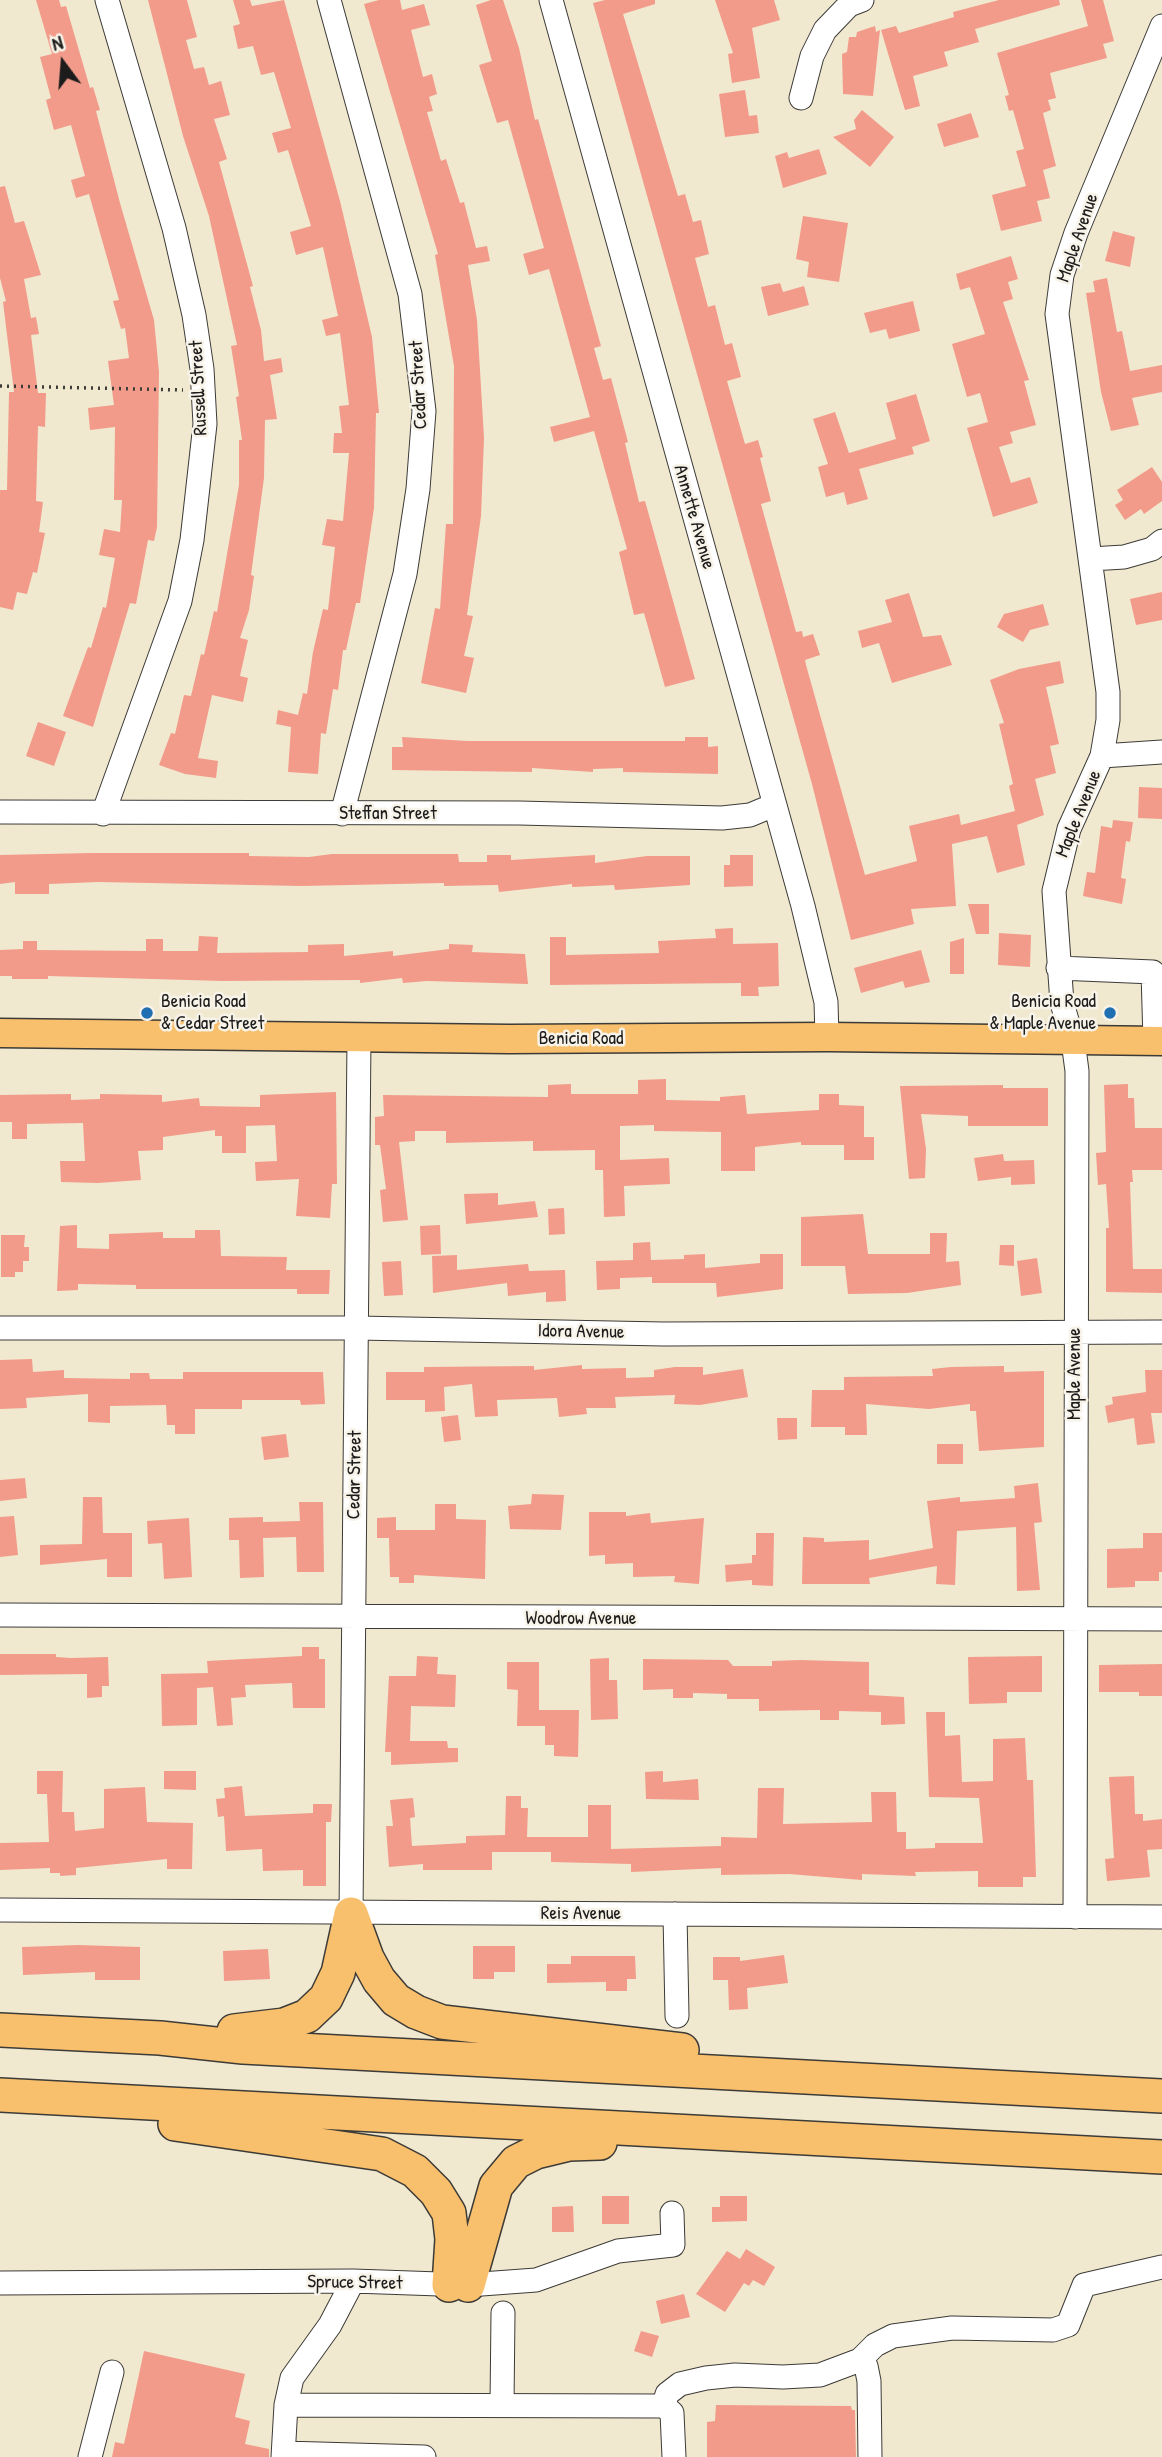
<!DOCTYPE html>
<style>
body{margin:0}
#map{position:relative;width:1162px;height:2457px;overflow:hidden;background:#f1e8d0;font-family:"Patrick Hand",sans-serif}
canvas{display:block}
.north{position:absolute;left:28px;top:28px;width:70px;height:70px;-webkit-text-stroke:5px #f7f3e8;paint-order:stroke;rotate:344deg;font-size:19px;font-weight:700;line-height:28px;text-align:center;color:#1c1c1c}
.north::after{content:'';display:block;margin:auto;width:24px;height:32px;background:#1c1c1c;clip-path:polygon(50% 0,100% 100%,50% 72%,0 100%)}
</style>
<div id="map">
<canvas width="1162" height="2457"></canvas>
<div class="north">N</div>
</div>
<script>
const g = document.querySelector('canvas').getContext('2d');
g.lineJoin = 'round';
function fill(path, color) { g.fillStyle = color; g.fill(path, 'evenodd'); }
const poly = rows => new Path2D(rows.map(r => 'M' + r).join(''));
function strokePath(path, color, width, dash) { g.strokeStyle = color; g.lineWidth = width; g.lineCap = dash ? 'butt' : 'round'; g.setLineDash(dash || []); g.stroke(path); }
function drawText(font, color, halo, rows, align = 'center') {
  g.font = font + ' "Patrick Hand",sans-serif'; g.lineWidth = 5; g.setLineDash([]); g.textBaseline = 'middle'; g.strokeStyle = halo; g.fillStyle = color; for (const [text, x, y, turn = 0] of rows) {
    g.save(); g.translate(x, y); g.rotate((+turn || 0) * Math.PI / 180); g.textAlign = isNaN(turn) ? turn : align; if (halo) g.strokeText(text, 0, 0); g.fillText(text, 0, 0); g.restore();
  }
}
const building = poly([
 [36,0,59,0,61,7,66,6,90,88,93,87,100,110,96,111,120,203,154,320,159,372,157,527,154,541,148,540,136,604,130,603,93,727,63,716,88,647,91,648,103,607,106,608,115,558,99,555,104,529,120,532,122,500,114,500,115,427,90,430,88,408,114,405,108,361,129,358,125,328,121,329,113,301,119,300,89,194,76,198,71,180,85,176,71,125,54,130,46,100,51,98,40,57,52,54],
 [148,0,187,0,197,37,186,40,194,69,204,67,209,85,221,81,230,115,214,119,227,159,219,162,253,286,250,287,261,330,264,361,281,358,283,372,270,375,277,419,265,420,264,478,251,575,254,576,249,610,240,638,248,640,240,676,248,678,243,702,212,695,198,758,218,761,216,778,185,774,159,765,171,733,175,734,184,695,191,696,201,654,204,655,214,611,217,612,239,485,239,440,242,440,236,397,239,396,231,346,237,345,209,216,183,136],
 [233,0,250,0,252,6,284,0,340,201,372,337,379,413,376,413,374,508,360,603,356,603,346,650,343,650,338,690,333,689,326,734,321,733,318,774,288,772,291,727,276,724,278,710,298,715,303,693,307,694,313,652,323,609,328,610,335,547,322,545,327,519,343,521,349,453,333,453,334,433,342,433,339,406,349,405,340,333,326,336,322,320,338,316,323,247,296,255,290,232,311,226,288,150,278,153,272,133,291,128,274,72,261,75,253,46,238,49,233,26,240,24],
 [379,0,400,0,402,10,424,4,430,25,411,30,423,77,432,74,437,94,429,97,433,111,427,112,441,161,446,159,460,203,464,202,476,248,487,246,490,261,468,265,477,320,484,438,481,516,467,615,473,616,464,656,474,658,466,693,421,683,435,608,440,609,446,524,453,524,454,366,435,255,438,254,364,4],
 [491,0,503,0,519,48,535,120,538,119,601,346,594,348,603,380,611,378,628,442,625,443,639,502,645,501,695,679,665,687,644,613,634,615,619,552,627,549,594,431,554,442,550,427,590,417,549,269,529,275,523,254,544,248,508,120,497,123,479,65,492,61,476,5],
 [605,0,655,0,655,4,623,14,678,196,685,194,693,222,701,220,709,254,695,258,708,307,715,305,725,345,732,343,741,377,727,381,745,444,758,440,763,457,760,458,771,501,761,504,796,632,802,631,803,637,813,634,820,655,805,660,806,665,865,875,917,861,909,826,959,814,961,825,1015,811,1009,786,1013,784,999,724,1004,723,990,680,1019,669,1060,661,1064,683,1046,687,1059,744,1050,746,1056,773,1035,779,1044,815,1017,825,1025,865,997,873,987,836,952,844,956,906,911,909,914,924,851,940,812,784,593,3],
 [715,0,774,0,780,20,752,28,760,78,732,83,728,54,733,53],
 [999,0,1059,0,1060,5,975,29,979,42,944,52,948,66,913,76,920,106,905,110,881,30,896,26,899,33,954,17,953,12],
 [1081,0,1103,0,1114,41,1103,44,1107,58,1050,73,1056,98,1048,100,1051,110,1043,113,1056,166,1043,170,1050,198,1037,201,1042,221,1001,231,992,195,1026,186,1016,151,1024,149,1013,110,1009,111,1005,96,1009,95,997,53,1088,26],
 [875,26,876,32,880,30,873,96,843,94,842,54,847,52,849,37,856,37,857,32],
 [745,90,749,116,757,115,759,133,725,137,719,94],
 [862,110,894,137,870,167,833,137,856,129,854,120],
 [971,113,979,137,944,147,937,124],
 [819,149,827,174,783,188,775,156,787,152,789,158],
 [5,186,15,223,24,221,41,275,24,279,31,318,36,317,39,334,31,335,38,393,46,393,45,427,38,426,36,501,43,502,39,532,45,533,37,573,33,572,27,594,17,592,13,610,0,607,0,490,7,490,9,392,14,392,3,302,6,301,0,278,0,187],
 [803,216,848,223,839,282,807,277,809,262,796,259],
 [1113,231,1135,237,1130,267,1105,261],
 [1011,256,1018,279,1008,282,1013,299,1003,302,1029,380,1024,381,1036,425,1010,432,1013,443,999,447,1011,483,1030,477,1038,503,993,517,967,428,988,422,980,393,967,397,952,344,985,334,970,287,960,290,956,274],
 [1107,278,1117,332,1122,331,1130,371,1162,365,1162,392,1132,398,1139,425,1111,431,1101,392,1086,293,1095,292,1093,281],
 [780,283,783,292,804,286,809,305,768,316,761,287],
 [913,301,920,331,889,339,886,329,870,333,864,313],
 [916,394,930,441,912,447,914,454,859,469,868,499,847,505,844,492,826,497,818,467,828,464,813,419,835,412,849,453,896,439,886,403],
 [1152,467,1162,482,1162,501,1144,514,1141,509,1125,520,1115,505,1123,500,1117,490],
 [1162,592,1162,620,1136,625,1130,599],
 [909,593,923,637,941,635,952,665,892,683,879,643,862,648,858,631,892,622,885,600],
 [1043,604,1049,625,1030,630,1023,642,997,627,1004,614],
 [38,722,66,732,54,766,26,756],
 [402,737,467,741,685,741,685,737,708,737,708,747,718,746,718,774,623,772,623,768,593,769,593,772,532,768,532,772,392,770,392,747,403,747],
 [1139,787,1162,788,1162,819,1138,818],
 [1113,820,1133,822,1130,842,1126,841,1121,878,1126,879,1122,904,1083,896,1087,872,1095,873,1101,826,1112,828],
 [91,853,249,853,249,856,309,857,332,854,458,854,459,862,487,862,487,855,511,855,511,860,595,855,595,863,647,856,690,856,690,885,615,890,614,885,572,887,572,884,499,892,498,885,444,886,444,883,302,886,98,882,49,884,49,894,15,894,15,882,0,884,0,855],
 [730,855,753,855,753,886,724,887,724,865,730,865],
 [968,904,989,904,989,934,976,934],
 [733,928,733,944,778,943,779,986,758,987,759,996,741,996,741,983,550,985,550,937,566,937,566,955,659,953,658,941,716,938,715,929],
 [999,933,1031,935,1030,967,998,965],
 [199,936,218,937,217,953,308,952,308,945,344,944,344,956,393,951,393,956,449,949,449,944,473,945,472,952,525,954,528,984,427,981,403,983,402,978,360,983,360,980,223,981,48,976,48,979,12,979,12,976,0,976,0,950,23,949,23,941,37,941,37,950,146,951,146,939,163,939,163,951,198,951],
 [964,938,964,974,950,974,950,942],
 [921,950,930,982,905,988,903,981,861,993,854,968],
 [666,1079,666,1100,720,1101,720,1097,745,1095,747,1114,819,1110,819,1094,839,1094,839,1105,864,1106,864,1137,874,1137,874,1160,844,1160,844,1145,801,1145,801,1142,755,1147,755,1171,721,1171,721,1132,654,1131,654,1125,620,1126,620,1160,669,1158,670,1184,624,1186,625,1216,604,1217,603,1170,595,1170,595,1150,533,1151,533,1141,446,1143,446,1131,415,1131,415,1141,399,1142,408,1220,383,1222,380,1190,386,1189,380,1145,375,1145,375,1117,384,1116,383,1095,548,1097,548,1085,571,1084,571,1094,638,1094,638,1080],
 [1128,1084,1128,1098,1134,1098,1135,1128,1162,1128,1162,1170,1132,1170,1133,1182,1130,1182,1133,1269,1162,1269,1162,1293,1106,1292,1106,1228,1109,1228,1106,1184,1098,1185,1096,1153,1106,1152,1104,1085],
 [1003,1085,1003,1088,1048,1088,1048,1126,968,1126,968,1116,921,1114,926,1149,925,1178,909,1179,900,1086],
 [336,1092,337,1184,332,1184,330,1218,296,1216,299,1179,256,1181,255,1162,277,1161,275,1125,246,1126,246,1153,222,1153,222,1136,215,1136,215,1130,163,1137,163,1150,138,1151,141,1180,98,1183,61,1182,60,1161,85,1161,83,1123,27,1124,27,1139,12,1139,12,1122,0,1122,0,1095,71,1094,71,1100,100,1099,100,1094,162,1095,162,1102,199,1098,200,1106,260,1107,260,1095],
 [1003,1154,1004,1161,1034,1160,1035,1184,1011,1185,1011,1177,978,1181,974,1158],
 [498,1193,498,1205,535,1201,538,1217,466,1224,464,1194],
 [564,1208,565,1234,549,1235,548,1209],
 [863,1214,868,1254,930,1254,930,1233,947,1233,946,1262,959,1261,961,1285,907,1293,848,1294,845,1266,801,1266,801,1217],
 [77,1225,77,1248,109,1249,109,1234,163,1232,163,1238,195,1238,195,1230,220,1230,221,1256,287,1257,286,1270,330,1270,329,1294,297,1294,297,1289,136,1289,136,1285,78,1284,78,1290,57,1291,60,1226],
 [440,1225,441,1254,421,1255,420,1226],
 [1,1235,25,1235,24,1247,29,1247,29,1261,23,1261,23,1272,15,1272,15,1277,1,1277],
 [650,1242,651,1260,684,1259,684,1255,705,1254,705,1268,760,1263,760,1254,783,1254,783,1289,717,1297,716,1283,652,1283,652,1277,620,1278,620,1289,597,1290,596,1261,633,1260,633,1243],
 [1000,1245,1014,1245,1014,1266,999,1265],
 [457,1255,457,1270,528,1264,529,1271,565,1270,566,1301,546,1302,546,1292,508,1296,507,1283,433,1293,432,1256],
 [1037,1258,1042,1293,1021,1296,1017,1261],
 [401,1261,403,1295,384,1296,382,1262],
 [32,1359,33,1372,64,1370,64,1378,130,1379,130,1373,149,1373,150,1379,183,1379,183,1372,323,1372,325,1404,301,1405,300,1400,242,1400,242,1409,195,1409,195,1434,175,1434,175,1425,167,1425,166,1405,110,1406,110,1423,88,1422,88,1394,26,1398,27,1408,0,1409,0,1360],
 [582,1365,582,1369,626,1368,626,1378,654,1377,654,1370,675,1367,703,1367,703,1375,743,1369,748,1397,700,1405,674,1404,675,1395,615,1397,616,1408,586,1408,587,1414,559,1417,557,1398,497,1400,498,1416,475,1417,472,1384,444,1387,445,1411,425,1412,425,1400,386,1400,386,1372,424,1372,424,1367,534,1366,534,1370],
 [1004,1366,1004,1372,1044,1371,1044,1447,979,1451,976,1411,970,1411,970,1404,929,1409,866,1404,867,1435,845,1435,845,1427,811,1427,812,1390,844,1390,844,1377,933,1376,932,1369,951,1367],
 [1145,1370,1162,1370,1162,1413,1151,1413,1155,1443,1137,1445,1134,1418,1108,1423,1105,1406,1113,1404,1112,1397,1146,1392],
 [458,1415,461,1440,444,1442,441,1417],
 [777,1418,797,1418,797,1439,778,1440],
 [286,1434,289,1457,264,1460,261,1437],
 [937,1444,963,1444,963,1464,937,1464],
 [25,1478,27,1498,0,1501,0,1480],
 [1038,1483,1042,1522,1034,1523,1040,1590,1017,1591,1016,1527,957,1531,955,1585,936,1584,937,1566,869,1578,870,1584,802,1584,803,1537,824,1538,824,1542,869,1540,869,1560,933,1548,927,1501,960,1497,960,1502,1015,1498,1014,1486],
 [532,1494,564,1495,561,1530,510,1529,508,1506,531,1504],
 [83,1497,102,1497,103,1533,132,1533,132,1577,107,1577,107,1559,40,1565,40,1545,82,1544],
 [299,1502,323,1502,324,1572,297,1572,296,1537,263,1538,264,1577,240,1578,239,1540,229,1540,229,1518,263,1517,263,1522,300,1521],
 [435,1504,456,1504,456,1519,486,1520,485,1579,414,1575,414,1583,399,1583,399,1577,390,1577,389,1538,377,1538,377,1518,396,1517,396,1530,435,1530],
 [589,1512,626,1512,626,1516,650,1513,651,1523,704,1518,699,1584,674,1582,675,1576,633,1577,633,1563,605,1564,605,1555,589,1556],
 [14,1516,18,1555,0,1557,0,1517],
 [189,1518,192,1577,164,1579,162,1543,148,1544,147,1521],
 [756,1533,774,1533,773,1586,752,1585,752,1580,726,1582,725,1565,752,1563,752,1555,756,1555],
 [1143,1533,1162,1533,1162,1572,1159,1572,1159,1581,1135,1581,1135,1587,1107,1588,1107,1549,1143,1548],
 [302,1647,319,1647,319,1659,325,1659,325,1708,293,1708,292,1683,245,1685,246,1697,231,1698,233,1725,217,1726,213,1687,197,1688,197,1725,162,1726,161,1674,208,1673,207,1661,302,1656],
 [0,1654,56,1654,56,1657,71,1658,108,1657,109,1686,102,1686,102,1697,87,1698,87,1674,0,1675],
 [417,1656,438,1657,437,1674,456,1675,455,1707,411,1706,410,1741,447,1741,448,1748,458,1748,458,1762,391,1765,391,1752,385,1752,389,1676,416,1676],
 [1042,1656,1042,1692,1007,1692,1007,1703,969,1704,968,1657],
 [609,1658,609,1680,617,1680,618,1719,591,1720,590,1659],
 [643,1659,728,1660,733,1666,772,1666,772,1661,800,1660,869,1662,869,1695,904,1697,905,1724,881,1725,881,1712,839,1711,839,1720,820,1720,820,1710,759,1711,759,1699,727,1699,727,1694,693,1693,693,1698,673,1698,673,1689,643,1690],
 [507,1662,539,1662,539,1710,579,1710,578,1757,554,1756,554,1745,545,1745,545,1726,517,1726,518,1690,507,1689],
 [1162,1664,1162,1696,1139,1696,1139,1692,1099,1692,1099,1665],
 [926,1712,945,1712,945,1736,960,1735,962,1782,993,1781,993,1739,1025,1738,1027,1780,1033,1780,1036,1877,1023,1877,1023,1887,978,1887,978,1871,915,1872,916,1876,862,1874,862,1880,789,1874,721,1875,721,1868,631,1872,631,1864,551,1862,551,1852,492,1852,492,1870,423,1870,423,1864,389,1867,386,1826,393,1826,390,1800,413,1798,415,1817,410,1818,412,1846,466,1843,466,1836,505,1835,506,1796,521,1796,521,1808,528,1808,527,1837,588,1837,588,1805,611,1805,611,1849,721,1846,721,1837,757,1838,758,1788,784,1788,783,1824,872,1822,871,1792,896,1792,897,1832,906,1832,906,1849,935,1848,935,1843,983,1843,979,1798,929,1797],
 [37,1771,63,1771,62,1812,74,1812,75,1831,104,1828,104,1789,145,1787,147,1822,193,1823,192,1869,167,1869,167,1859,76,1868,76,1875,60,1876,60,1873,50,1873,50,1868,0,1870,0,1843,49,1842,47,1794,37,1794],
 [164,1771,196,1771,196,1790,164,1789],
 [663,1771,663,1782,698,1779,699,1800,646,1799,645,1772],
 [1134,1776,1135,1814,1143,1814,1143,1821,1162,1819,1162,1849,1147,1850,1150,1877,1107,1881,1105,1859,1114,1858,1109,1777],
 [242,1786,245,1816,313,1813,313,1804,332,1804,331,1822,326,1822,326,1886,303,1886,303,1870,263,1871,262,1849,226,1851,224,1816,218,1817,216,1799,225,1798,224,1788],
 [78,1945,140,1947,140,1980,95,1980,95,1972,23,1975,22,1947],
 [473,1946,515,1946,515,1972,494,1972,494,1979,473,1979],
 [268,1949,270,1979,224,1981,223,1951],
 [784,1955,788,1983,747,1988,748,2009,729,2010,728,1980,713,1980,713,1957,740,1957,740,1961],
 [571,1956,635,1956,636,1979,627,1979,627,1991,606,1991,606,1982,547,1983,547,1964,571,1964],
 [602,2196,629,2196,629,2224,602,2224],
 [720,2196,747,2196,747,2221,712,2222,712,2207,720,2207],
 [573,2206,574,2232,552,2232,552,2207],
 [746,2249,775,2267,764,2286,753,2280,749,2286,744,2283,725,2312,696,2294,727,2251,740,2259],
 [684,2294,690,2317,661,2324,656,2301],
 [641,2331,659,2336,652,2357,634,2351],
 [144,2351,245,2374,235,2417,250,2421,245,2444,269,2449,269,2457,112,2457,115,2442,124,2444],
 [716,2405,851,2406,852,2410,855,2410,856,2457,707,2457,707,2422,715,2421]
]);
const path = poly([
 [0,386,183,390]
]);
const minor = poly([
 [329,0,410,294,424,411,418,489,405,574,342,814],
 [551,0,803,906,826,1002,827,1037],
 [801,98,812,56,825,30,849,5,862,0],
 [1091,559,1124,557,1152,549,1162,541],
 [1102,756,1162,752],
 [0,812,519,813,722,818,750,815,774,805],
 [103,814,180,601,192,540,205,424,202,369,194,315,174,228,107,0],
 [1058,968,1153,972,1155,1041],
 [0,1328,357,1328,663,1334,1162,1332],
 [0,1615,1162,1619],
 [0,1910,1162,1917],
 [351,1914,359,1037],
 [675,1914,677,2016],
 [1075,1917,1077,1071,1073,1041,1062,1003,1054,891,1069,829,1102,756,1108,720,1108,692,1057,314,1062,275,1076,233,1162,26],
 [0,2283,353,2281,468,2285,536,2280,618,2251,673,2245,672,2213],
 [860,2360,875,2345,893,2336,952,2328,1053,2330,1068,2325,1084,2285,1162,2267],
 [286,2405,664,2406,672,2413,674,2457],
 [502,2405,503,2313],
 [664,2406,667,2394,680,2384,706,2378,735,2375,783,2377,820,2375,860,2360,866,2366,869,2381,870,2457],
 [284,2453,424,2457],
 [90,2457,112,2372],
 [283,2457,286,2405,292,2378,330,2325,353,2281]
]);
const major = poly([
 [0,1033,509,1039,827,1037,1162,1041]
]);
const highway = poly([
 [351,1914,367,1958,379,1980,396,2000,416,2012,442,2022,682,2050],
 [0,2030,160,2038,243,2047,1162,2096],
 [234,2031,284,2025,307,2016,326,1998,338,1973,351,1914],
 [0,2095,1162,2157],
 [175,2124,382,2154,415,2171,436,2192,449,2213,452,2239,449,2285],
 [468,2285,496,2186,516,2162,536,2152,569,2144,600,2143]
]);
const markers = [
 [147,1013,7,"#1f6fb2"],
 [1110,1013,7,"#1f6fb2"]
];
const streetNames = [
 ["Maple Avenue",1078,238,-71],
 ["Cedar Street",419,385,-93],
 ["Russell Street",199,388,-93],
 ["Annette Avenue",694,517,74],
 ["Steffan Street",388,814],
 ["Maple Avenue",1079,814,-68],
 ["Benicia Road",581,1039],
 ["Idora Avenue",581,1332,1],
 ["Maple Avenue",1075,1374,-90],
 ["Cedar Street",355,1475,-89],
 ["Woodrow Avenue",581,1619],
 ["Reis Avenue",581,1914],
 ["Spruce Street",355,2283,1]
];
const poiNames = [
 ["Benicia Road",161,1002],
 ["& Cedar Street",161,1024],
 ["Benicia Road",1096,1002,"right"],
 ["& Maple Avenue",1096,1024,"right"]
];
fill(building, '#f29b8a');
strokePath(minor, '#3c3b37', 25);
strokePath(major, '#3c3b37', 31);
strokePath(highway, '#3c3b37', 36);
strokePath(path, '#3c3b37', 3.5, [2, 5]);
strokePath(minor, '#fff', 23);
strokePath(major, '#f8bf6c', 28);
strokePath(highway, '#f8bf6c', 33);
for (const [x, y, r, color] of markers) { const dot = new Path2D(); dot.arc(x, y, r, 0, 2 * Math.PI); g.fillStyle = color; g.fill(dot); strokePath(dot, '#f7f3e8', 2.5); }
drawText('19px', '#1c1c1c', '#f7f3e8', streetNames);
drawText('19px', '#1c1c1c', '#f7f3e8', poiNames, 'left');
</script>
